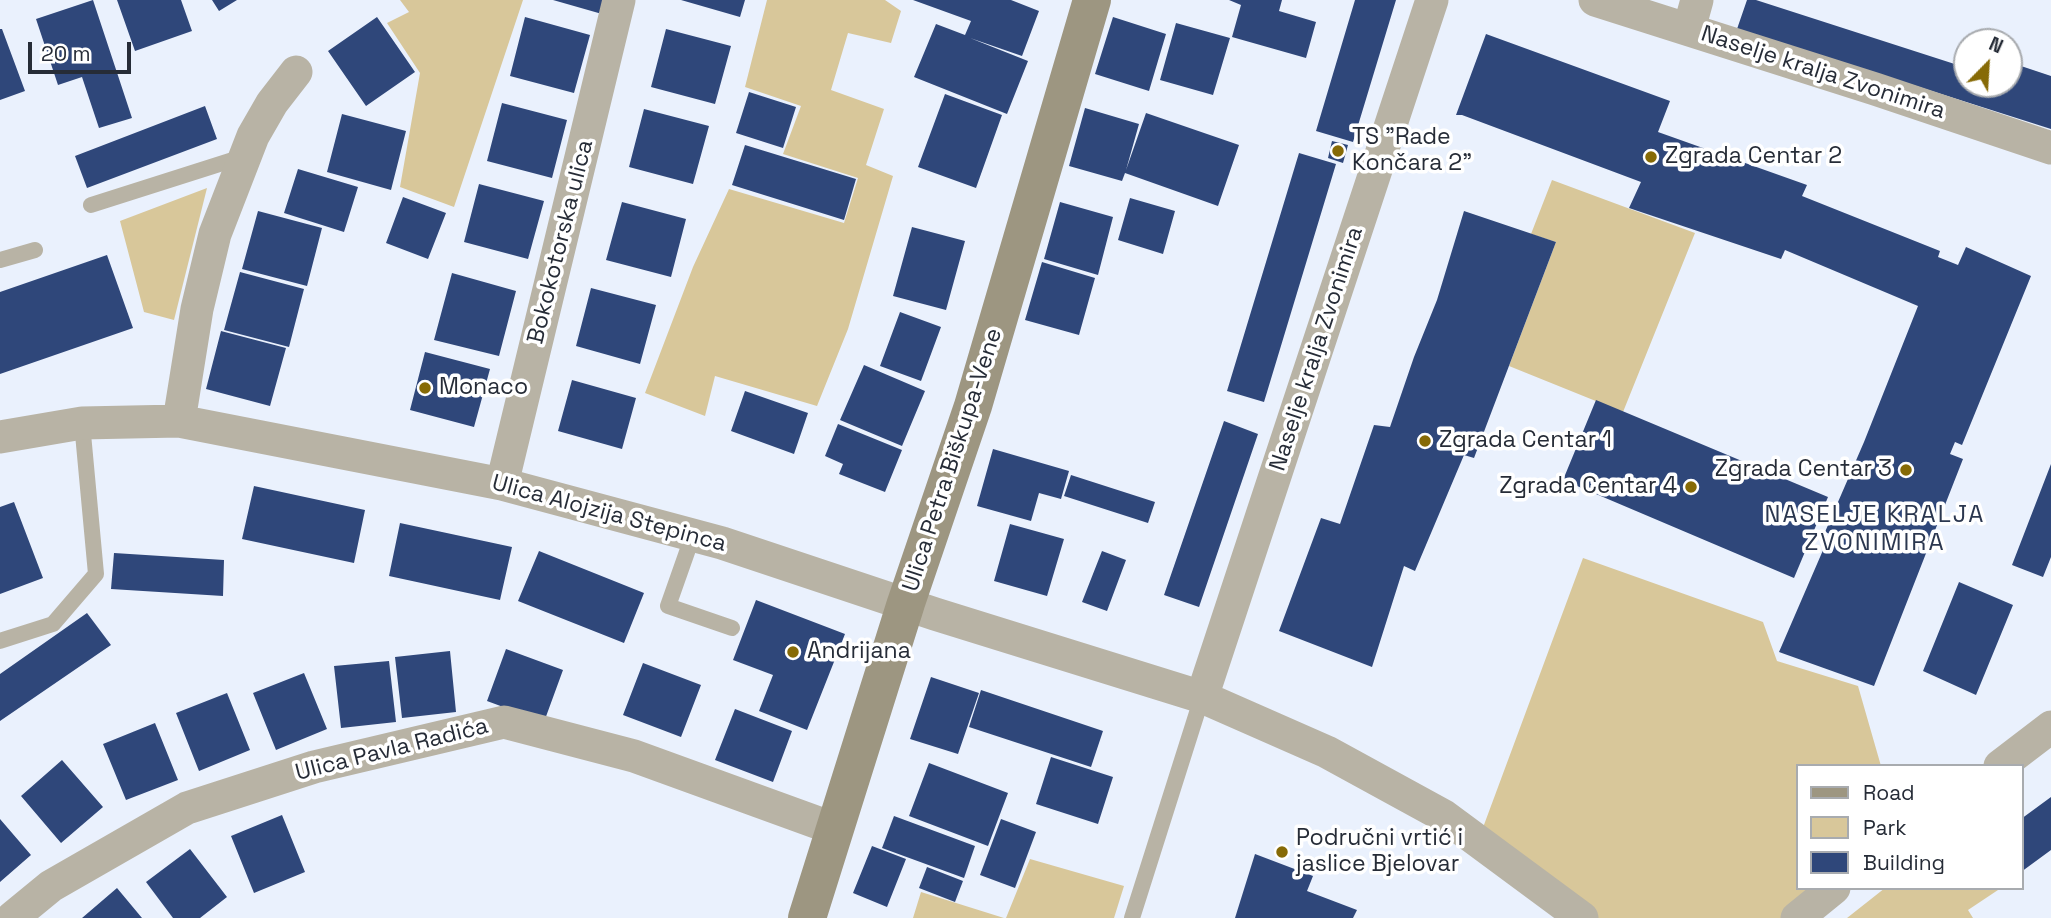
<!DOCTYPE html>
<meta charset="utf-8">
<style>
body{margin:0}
#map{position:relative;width:2051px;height:918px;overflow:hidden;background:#eaf1fd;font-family:"Space Grotesk",sans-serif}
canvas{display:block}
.legend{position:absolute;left:1796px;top:764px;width:228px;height:126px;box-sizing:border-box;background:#fff;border:2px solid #a8abaf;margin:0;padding:9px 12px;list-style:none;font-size:21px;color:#262c37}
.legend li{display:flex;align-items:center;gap:14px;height:35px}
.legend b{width:35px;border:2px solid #a8abaf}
.north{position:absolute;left:1953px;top:28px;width:70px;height:70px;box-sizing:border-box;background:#fff;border:2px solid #a8abaf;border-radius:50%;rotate:24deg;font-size:19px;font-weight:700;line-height:28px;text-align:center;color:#262c37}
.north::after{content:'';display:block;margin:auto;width:24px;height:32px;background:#866a06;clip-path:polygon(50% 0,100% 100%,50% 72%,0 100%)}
.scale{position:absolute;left:28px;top:42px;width:103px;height:32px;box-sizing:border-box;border:4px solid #262c37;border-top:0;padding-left:9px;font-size:21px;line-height:24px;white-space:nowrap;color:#262c37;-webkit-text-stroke:5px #fff;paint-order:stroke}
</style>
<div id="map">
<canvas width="2051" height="918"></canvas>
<ul class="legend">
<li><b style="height:9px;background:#9d9681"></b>Road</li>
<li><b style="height:19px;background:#d8c79a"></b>Park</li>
<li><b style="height:19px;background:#2f477a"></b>Building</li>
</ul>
<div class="north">N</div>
<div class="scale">20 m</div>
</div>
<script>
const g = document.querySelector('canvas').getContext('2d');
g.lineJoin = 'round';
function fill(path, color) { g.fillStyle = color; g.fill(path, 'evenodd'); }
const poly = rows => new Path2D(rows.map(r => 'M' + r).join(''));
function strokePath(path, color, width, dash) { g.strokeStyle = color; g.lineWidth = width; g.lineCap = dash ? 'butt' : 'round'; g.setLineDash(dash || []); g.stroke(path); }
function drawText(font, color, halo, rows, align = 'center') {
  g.font = font + ' "Space Grotesk",sans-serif'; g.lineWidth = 7; g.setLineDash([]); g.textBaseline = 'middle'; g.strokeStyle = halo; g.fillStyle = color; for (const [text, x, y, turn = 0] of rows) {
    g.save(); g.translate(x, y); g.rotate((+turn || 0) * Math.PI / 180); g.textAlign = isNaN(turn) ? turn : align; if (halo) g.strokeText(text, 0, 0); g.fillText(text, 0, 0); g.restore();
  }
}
const green = poly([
 [400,0,523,0,454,207,400,187,420,73,387,23,409,12],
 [767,0,885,0,901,11,891,43,848,33,831,90,884,109,866,165,893,176,848,329,817,406,715,376,705,416,645,393,693,267,729,189,844,223,858,178,783,154,801,106,745,87],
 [1552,180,1695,233,1623,412,1509,366,1556,242,1531,234],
 [207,188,174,320,144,312,120,221],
 [1583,558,1763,622,1777,661,1858,686,1881,766,1797,766,1797,888,1834,888,1796,918,1582,918,1478,841],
 [1030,859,1124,886,1114,918,1006,918],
 [1885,888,2001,888,1968,910,1973,918,1847,918],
 [921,892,1004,918,913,918]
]);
const building = poly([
 [93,0,132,118,99,128,82,77,58,85,36,19],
 [117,0,181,0,192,31,135,51],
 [212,0,237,0,219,11],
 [553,0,606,0,602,14],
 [681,0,745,0,740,17],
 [913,0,1011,0,1039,11,1022,56,970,38,1028,61,1007,114,914,77,936,24,965,35,971,21],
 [1229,0,1282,0,1279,11,1316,22,1306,58,1232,37,1241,5],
 [1355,0,1396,0,1353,142,1316,131],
 [1747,0,1756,0,1967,68,1967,84,2009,84,2009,62,2051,76,2051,129,1737,29],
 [377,17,415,72,366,106,328,51],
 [525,17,590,35,574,93,510,76],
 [1113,17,1166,34,1149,91,1095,74],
 [1176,23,1230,38,1213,95,1160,80],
 [0,29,2,29,25,91,0,100],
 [666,29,731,46,715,104,651,87],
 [1486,34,1670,101,1658,132,1807,185,1802,196,1940,251,1938,257,1958,265,1966,247,2031,276,1962,445,1955,442,1950,454,1963,459,1874,686,1779,652,1830,534,1825,532,1864,442,1918,306,1785,250,1781,259,1629,208,1641,182,1462,115,1456,115],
 [749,92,796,107,783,148,736,133],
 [945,94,1002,115,976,188,918,167],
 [502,103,567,120,552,178,487,161],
 [205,106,217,139,87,188,75,156],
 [1085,108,1139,124,1126,170,1146,113,1239,145,1218,206,1125,173,1122,181,1069,166],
 [644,109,709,126,693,184,629,167],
 [342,114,406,131,391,190,327,172],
 [1332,141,1348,145,1343,163,1328,158],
 [745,145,856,179,844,220,732,185],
 [1299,153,1336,164,1264,402,1227,391],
 [298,169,358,187,344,232,284,213],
 [479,184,544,201,528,259,464,242],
 [403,197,446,213,428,259,386,243],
 [1130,198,1175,211,1163,254,1118,240],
 [622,202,686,219,671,277,606,260],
 [1060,202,1113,217,1098,275,1044,259],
 [258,211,322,228,307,286,242,269],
 [1464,211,1556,242,1474,458,1464,455,1415,571,1404,566,1372,667,1279,631,1321,518,1340,524,1374,425,1390,427,1414,357,1437,300],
 [912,227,965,241,946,310,893,296],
 [107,255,133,328,0,374,0,292],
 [1042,262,1095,278,1079,335,1025,320],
 [240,272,304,289,289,347,224,330],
 [452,273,516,291,499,356,434,340],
 [591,288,656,305,640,364,576,346],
 [900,312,941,327,921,381,880,366],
 [221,331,286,348,270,406,206,389],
 [425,352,490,369,474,427,410,410],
 [864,365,925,391,902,446,840,420],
 [572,380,636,398,622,449,558,431],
 [745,391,808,413,794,454,731,431],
 [1596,400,1828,497,1794,578,1563,480],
 [1224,421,1258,434,1199,607,1164,595],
 [838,424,902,450,885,492,839,474,843,464,825,456],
 [993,449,1069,471,1061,499,1039,493,1031,521,977,506],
 [2051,464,2051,557,2043,577,2012,565],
 [1071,475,1155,502,1148,523,1064,496],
 [254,486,365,510,354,563,242,539],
 [14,502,43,578,0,594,0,507],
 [400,523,512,547,500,600,389,576],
 [1010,524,1064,539,1047,596,994,581],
 [539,551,644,593,624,643,518,601],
 [1102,551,1126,560,1107,611,1082,602],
 [114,553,224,560,223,596,111,589],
 [1959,582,2013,605,1976,695,1923,671],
 [756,600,845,634,807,730,759,711,773,675,733,660],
 [87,613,111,645,0,721,0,674],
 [506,649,563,670,544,722,487,701],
 [450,651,456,712,402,718,395,657],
 [389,661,396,722,341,728,334,666],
 [643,663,701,685,681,737,623,715],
 [304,673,327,729,276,750,253,693],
 [931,677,979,693,958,754,910,739],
 [981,690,1103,731,1091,767,969,727],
 [227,693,250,750,199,771,176,713],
 [735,709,792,731,773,782,715,760],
 [155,723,178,780,126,800,103,744],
 [1051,757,1113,777,1098,824,1036,804],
 [62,760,103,807,61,843,21,796],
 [929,763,1008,793,988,846,909,816],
 [2051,797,2051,850,2021,872,2021,819],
 [282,815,305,872,254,893,231,836],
 [894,816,975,846,964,878,882,848],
 [0,819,31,855,0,882],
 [1001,819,1036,832,1015,888,980,875],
 [872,846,906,859,887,907,853,893],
 [190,849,227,897,200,918,173,918,146,882],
 [1255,854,1313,876,1307,891,1357,910,1353,918,1235,918],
 [927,867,963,881,955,902,919,888],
 [117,888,142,918,82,918]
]);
const lane = poly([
 [91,205,245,156],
 [0,260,35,250],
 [693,535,668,606,732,628],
 [0,641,53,624,96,574,82,423],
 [1132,918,1202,697]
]);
const street = poly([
 [1595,0,1875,89,2051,148],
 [1689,29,1697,0],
 [179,421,197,309,215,234,253,136,272,103,296,72],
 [0,437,82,423,179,421,502,484,722,543,935,614,1202,697,1327,752,1444,816,1582,918],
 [502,484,619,0],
 [1202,697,1432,0],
 [2000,766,2051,727],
 [12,918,51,886,187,808,314,767,504,722,634,756,835,829],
 [1797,918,1834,888]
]);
const secondary = poly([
 [807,918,906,603,973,406,1092,0]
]);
const markers = [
 [1338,151,7,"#866a06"],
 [1651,157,7,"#866a06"],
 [425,388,7,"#866a06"],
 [1425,441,7,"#866a06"],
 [1906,470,7,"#866a06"],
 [1691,487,7,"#866a06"],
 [793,652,7,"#866a06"],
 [1282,852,7,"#866a06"]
];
const streetNames = [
 ["Naselje kralja Zvonimira",1823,73,18],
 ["Bokokotorska ulica",561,242,-76],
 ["Naselje kralja Zvonimira",1317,349,-72],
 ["Ulica Petra Biškupa-Vene",953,460,-72],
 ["Ulica Alojzija Stepinca",609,514,15],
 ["Ulica Pavla Radića",392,750,-14]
];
const poiNames = [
 ["TS \"Rade",1352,138],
 ["Končara 2\"",1352,164],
 ["Zgrada Centar 2",1665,157],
 ["Monaco",439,388],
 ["Zgrada Centar 1",1439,441],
 ["Zgrada Centar 3",1892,470,"right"],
 ["Zgrada Centar 4",1677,487,"right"],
 ["Andrijana",807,652],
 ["Područni vrtić i",1296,839],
 ["jaslice Bjelovar",1296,865]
];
const neighbourhoodNames = [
 ["NASELJE KRALJA",1875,515],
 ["ZVONIMIRA",1875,543]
];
fill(green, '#d8c79a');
fill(building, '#2f477a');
strokePath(lane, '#b8b3a5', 16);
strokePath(street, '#b8b3a5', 33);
strokePath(secondary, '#9d9681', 38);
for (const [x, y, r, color] of markers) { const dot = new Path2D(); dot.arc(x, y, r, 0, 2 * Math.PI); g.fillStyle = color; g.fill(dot); strokePath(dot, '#fff', 2.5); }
drawText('23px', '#262c37', '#fff', streetNames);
drawText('23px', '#262c37', '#fff', poiNames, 'left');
g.letterSpacing = '2px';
drawText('24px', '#2b374f', '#fff', neighbourhoodNames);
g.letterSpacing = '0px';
</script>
